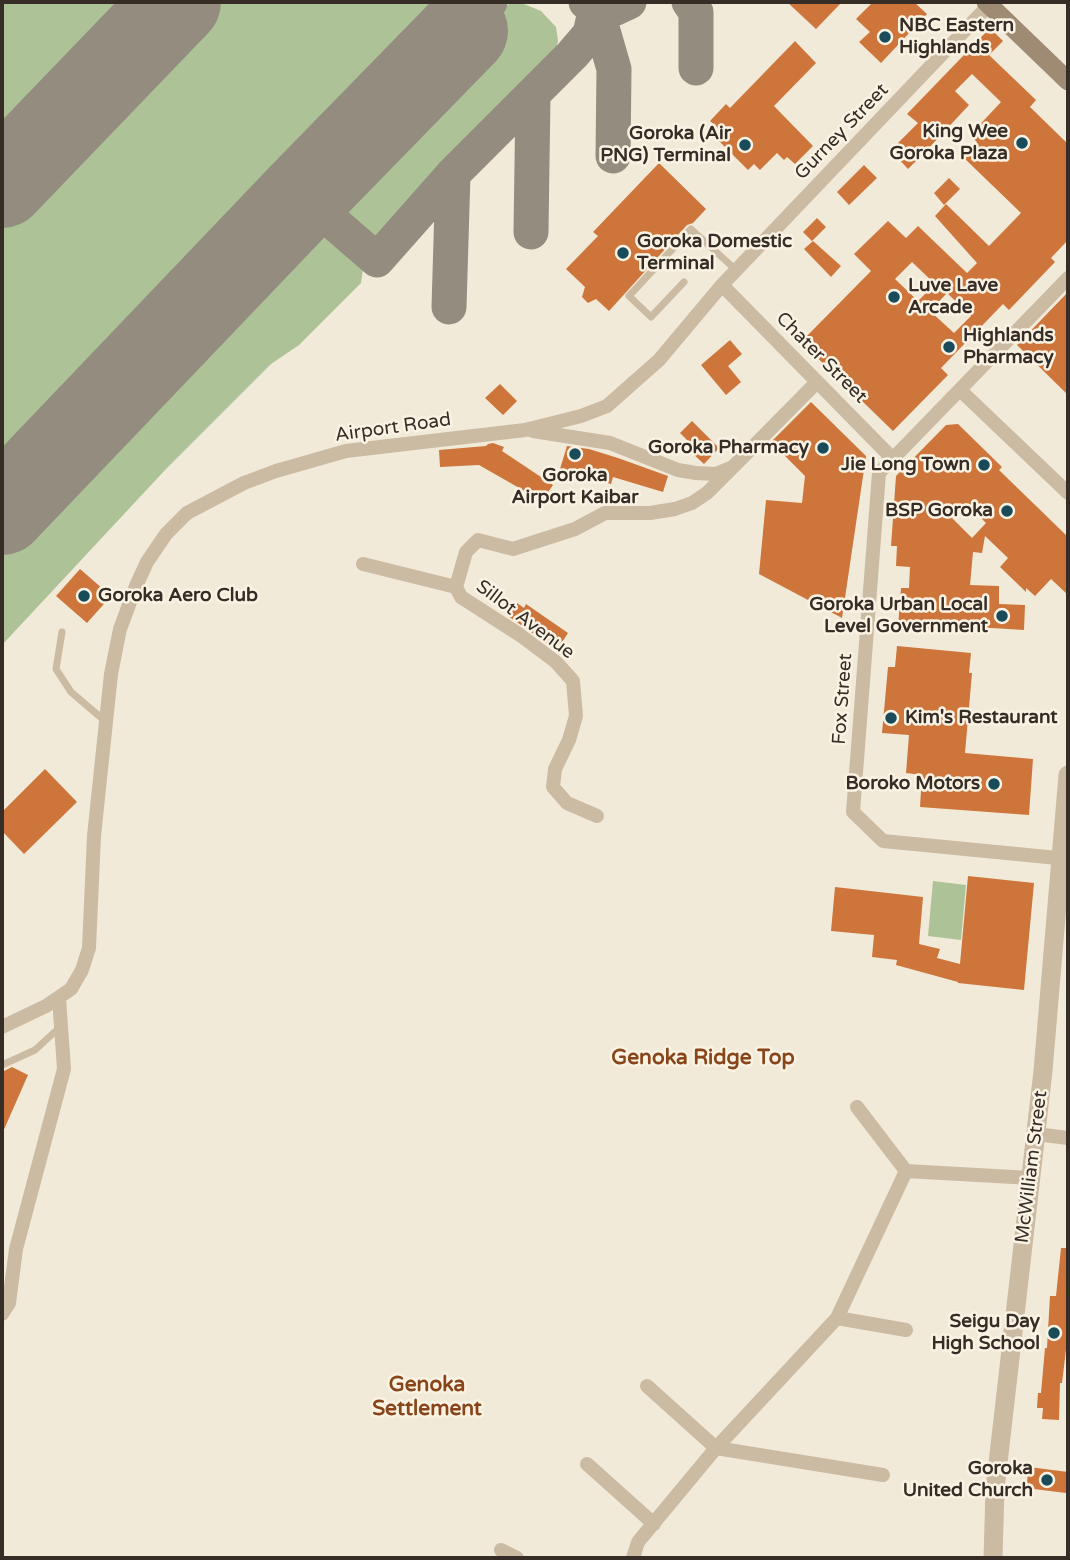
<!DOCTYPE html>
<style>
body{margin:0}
#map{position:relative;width:1070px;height:1560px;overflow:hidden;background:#f2ead8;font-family:"Varela Round",sans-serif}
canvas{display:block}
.frame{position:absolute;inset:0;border:4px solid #352d26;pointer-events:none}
</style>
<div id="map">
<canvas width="1070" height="1560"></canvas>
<div class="frame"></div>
</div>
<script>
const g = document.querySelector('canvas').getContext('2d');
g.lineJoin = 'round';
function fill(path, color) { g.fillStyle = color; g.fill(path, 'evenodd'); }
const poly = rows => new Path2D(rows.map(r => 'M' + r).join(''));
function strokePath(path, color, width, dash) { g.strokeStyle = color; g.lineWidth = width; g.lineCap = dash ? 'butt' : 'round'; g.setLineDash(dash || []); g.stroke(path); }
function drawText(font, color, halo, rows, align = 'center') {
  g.font = font + ' "Varela Round",sans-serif'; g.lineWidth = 5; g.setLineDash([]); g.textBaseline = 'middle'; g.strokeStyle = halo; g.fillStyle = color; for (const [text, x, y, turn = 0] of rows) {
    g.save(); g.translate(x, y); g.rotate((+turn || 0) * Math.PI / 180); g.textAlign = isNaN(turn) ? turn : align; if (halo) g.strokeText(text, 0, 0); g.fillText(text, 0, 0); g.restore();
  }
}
const green = poly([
 [2,2,132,2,2,137],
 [212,2,471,2,2,485,2,218],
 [519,2,541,11,556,27,558,41,556,51,552,58,376,247,370,245,334,212,325,198,329,189,501,11,510,3],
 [317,225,354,256,363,269,361,283,299,345,271,364,166,469,2,645,2,534,288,232,300,226],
 [933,881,966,885,961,940,928,936]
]);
const taxiway = poly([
 [586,2,614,9,629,2],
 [689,2,696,12,696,68],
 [591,7,599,17,614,69,613,156],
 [464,31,490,2],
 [303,196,377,260,453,174],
 [531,232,533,95],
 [449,307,453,174,572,55,590,34,595,12]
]);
const runway = poly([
 [2,184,177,2],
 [2,511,303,196,464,31]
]);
const building = poly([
 [787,2,842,2,816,29],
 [873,2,914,2,927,14,881,63,859,42,870,32,856,19],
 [990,28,1003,41,989,55,1036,100,1030,107,1068,144,1068,240,1051,258,1055,262,1009,310,1003,304,941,368,948,375,893,431,801,342,871,271,854,254,888,221,906,238,918,226,967,273,977,263,935,216,946,204,989,246,1021,213,963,157,977,142,970,135,1001,102,972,74,955,91,969,105,927,150,908,169,896,156,900,152,895,146,918,123,907,114],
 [912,262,935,284,918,301,895,279],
 [947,293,971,316,954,333,930,311],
 [795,41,816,63,774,106,813,146,795,164,787,157,784,160,777,153,760,170,754,164,748,170,714,136,720,130,710,121,726,104,730,108],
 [659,163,706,209,693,223,687,225,609,311,596,299,588,303,582,297,585,287,566,269,598,236,593,232],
 [864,165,877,178,849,205,837,192],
 [949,178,960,189,944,205,934,193],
 [817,218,826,227,812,241,803,232],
 [813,241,841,266,831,277,804,249],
 [1068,292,1068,395,1017,345],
 [730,340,742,354,728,366,741,382,726,395,701,365],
 [500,384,517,401,503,415,485,398],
 [811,402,866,456,842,618,759,574,766,500,802,503,805,476,771,442],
 [692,421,719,448,704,464,692,453,696,449,680,433],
 [958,424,1002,467,999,470,1068,537,1068,595,1051,579,1035,596,1026,588,1026,592,1000,567,1008,558,985,536,982,553,973,552,970,585,999,586,999,604,1025,605,1024,630,976,627,975,634,898,627,901,588,909,588,910,567,896,566,897,546,891,546,896,476,946,425],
 [966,503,986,523,972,538,952,518],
 [493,443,504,447,502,451,553,485,542,501,479,465,440,467,439,450,486,446,488,444],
 [567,446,589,449,618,458,668,476,663,492,613,477,611,484,560,469],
 [80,569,111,596,87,623,56,596],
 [517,603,524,608,526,604,568,633,557,650,508,616],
 [897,646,971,653,969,673,972,673,965,753,1033,759,1029,815,920,807,922,775,906,773,909,735,882,733,888,667,895,667],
 [45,769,77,802,24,854,2,831,2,812],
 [968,876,1034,883,1024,990,958,983,958,982,896,965,897,960,872,957,874,935,831,931,835,887,923,897,919,944,940,949,937,958,960,964],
 [12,1067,28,1075,2,1134,2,1076,4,1071],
 [1061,1248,1068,1248,1068,1333,1062,1383,1060,1383,1059,1420,1042,1419,1043,1408,1037,1408,1038,1393,1041,1393,1045,1348,1047,1348,1050,1296,1056,1296],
 [1029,1467,1068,1472,1066,1493,1026,1488]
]);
const service = poly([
 [684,282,651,317,629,296,691,229,736,270],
 [62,632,56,669,71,692,105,721],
 [2,1065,35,1050,60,1027]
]);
const minor = poly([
 [1068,278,879,473,853,812,883,841,1068,859],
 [722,285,892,458],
 [960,390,1068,493],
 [533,431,610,443,678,470,696,473,716,474,733,467,817,382],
 [363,564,456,587],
 [597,816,567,803,553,787,555,769,569,740,576,716,573,681,556,662,520,635,461,597,456,587,466,552,478,540,513,549,575,529,605,513,650,513,675,509,692,503,707,493,733,467],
 [2,1027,46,1006,71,989,82,970,89,948,94,836,111,674,120,629,136,586,147,562,166,534,187,513,244,483,276,471,346,451,525,430,581,416,607,406,659,360,722,285,989,5],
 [857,1107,906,1171],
 [1036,1134,1068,1138],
 [2,1314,9,1303,16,1249,64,1069,59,998],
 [837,1318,906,1330],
 [647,1386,716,1448,883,1475],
 [587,1464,654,1524],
 [501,1550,517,1558],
 [633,1558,638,1542,716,1448,837,1318,906,1171,1031,1178]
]);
const tertiary = poly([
 [993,1558,995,1489,1043,1071,1068,775]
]);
const secondary = poly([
 [986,2,1068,81]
]);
const markers = [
 [885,37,7,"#194b59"],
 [1022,143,7,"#194b59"],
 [745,145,7,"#194b59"],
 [623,253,7,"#194b59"],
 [894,297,7,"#194b59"],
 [949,347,7,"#194b59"],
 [823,448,7,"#194b59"],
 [575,454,7,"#194b59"],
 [984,465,7,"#194b59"],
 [1007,511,7,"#194b59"],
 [84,596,7,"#194b59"],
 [1002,616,7,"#194b59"],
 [891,718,7,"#194b59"],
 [994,784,7,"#194b59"],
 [1054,1333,7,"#194b59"],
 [1047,1480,7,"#194b59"]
];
const poiNames = [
 ["NBC Eastern",899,26,"left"],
 ["Highlands",899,48,"left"],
 ["King Wee",1008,132],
 ["Goroka Plaza",1008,154],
 ["Goroka (Air",731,134],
 ["PNG) Terminal",731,156],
 ["Goroka Domestic",637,242,"left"],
 ["Terminal",637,264,"left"],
 ["Luve Lave",908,286,"left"],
 ["Arcade",908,308,"left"],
 ["Highlands",963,336,"left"],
 ["Pharmacy",963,358,"left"],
 ["Goroka Pharmacy",809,448],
 ["Jie Long Town",970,465],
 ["Goroka",575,476,"center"],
 ["Airport Kaibar",575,498,"center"],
 ["BSP Goroka",993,511],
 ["Goroka Aero Club",98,596,"left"],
 ["Goroka Urban Local",988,605],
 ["Level Government",988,627],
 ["Kim's Restaurant",905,718,"left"],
 ["Boroko Motors",980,784],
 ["Seigu Day",1040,1322],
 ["High School",1040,1344],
 ["Goroka",1033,1469],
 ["United Church",1033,1491]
];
const streetNames = [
 ["Gurney Street",842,132,-46],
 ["Chater Street",821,358,45],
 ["Airport Road",393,428,-8],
 ["Sillot Avenue",525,620,37],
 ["Fox Street",843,699,-86],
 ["McWilliam Street",1032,1167,-83]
];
const neighbourhoodNames = [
 ["Genoka Ridge Top",703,1058],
 ["Genoka",427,1385],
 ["Settlement",427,1409]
];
fill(green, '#adc297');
strokePath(taxiway, '#948c7f', 35);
strokePath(runway, '#948c7f', 88);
fill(building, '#cd753b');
strokePath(service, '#cbbba3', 7);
strokePath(minor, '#cbbba3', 14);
strokePath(tertiary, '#cbbba3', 19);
strokePath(secondary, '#9f8a74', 19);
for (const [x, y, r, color] of markers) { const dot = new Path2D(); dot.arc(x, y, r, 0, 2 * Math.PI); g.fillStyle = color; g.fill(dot); strokePath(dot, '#faf3e4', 2.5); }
drawText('bold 19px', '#352d26', '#faf3e4', poiNames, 'right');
drawText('19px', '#352d26', '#faf3e4', streetNames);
drawText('bold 21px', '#89451a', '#faf3e4', neighbourhoodNames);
</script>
